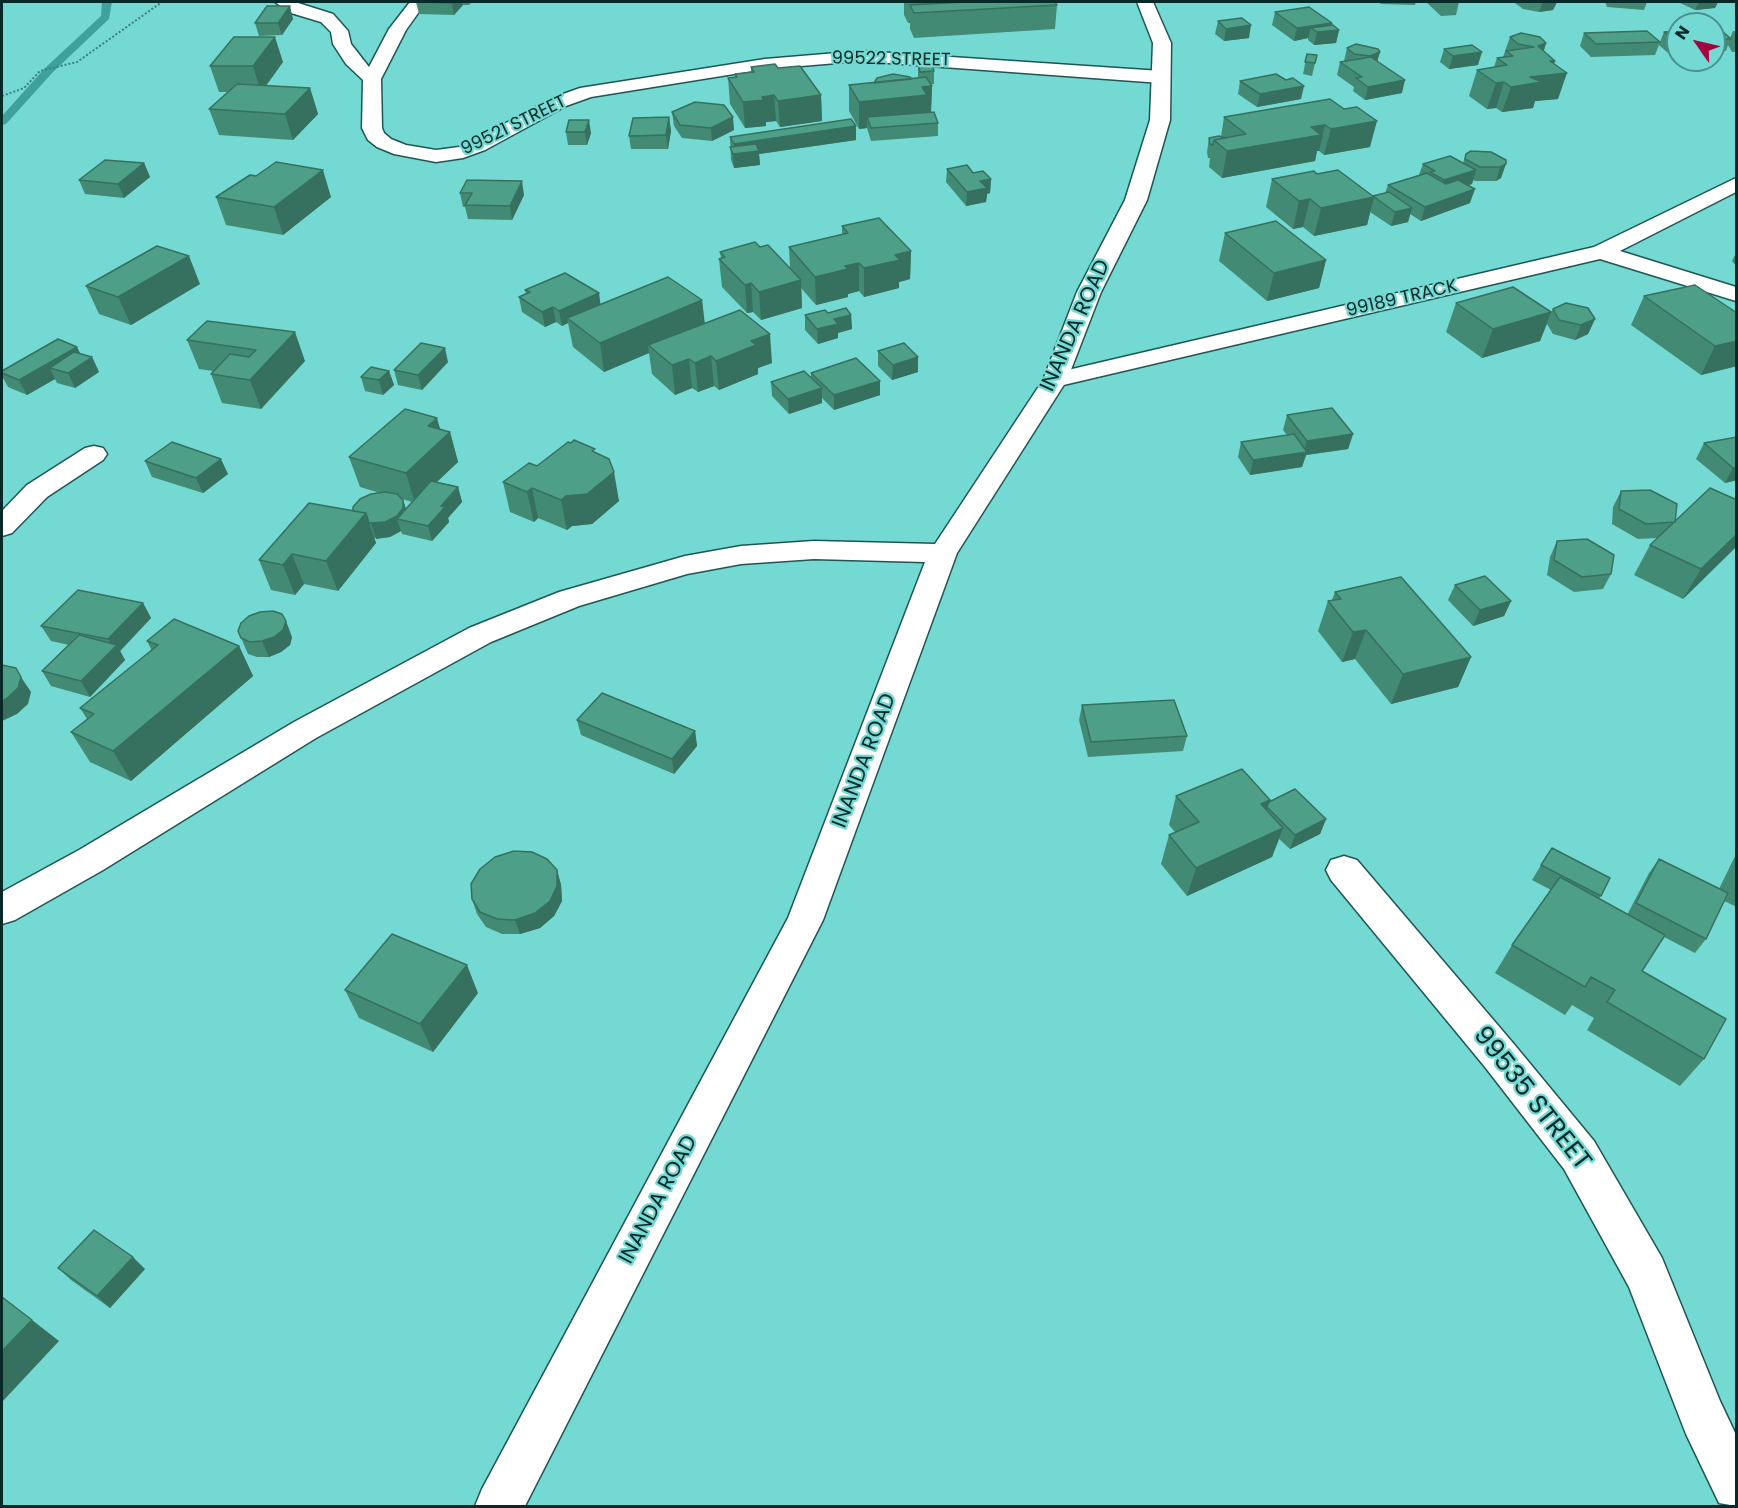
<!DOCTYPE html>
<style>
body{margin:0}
#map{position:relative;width:1738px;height:1508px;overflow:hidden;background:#74d9d3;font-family:Poppins,sans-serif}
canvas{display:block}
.frame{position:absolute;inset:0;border:3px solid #072927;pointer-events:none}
.north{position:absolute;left:1666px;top:12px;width:60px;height:60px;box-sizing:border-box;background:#74d9d3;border:2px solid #48938e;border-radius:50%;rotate:304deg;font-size:16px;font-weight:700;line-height:24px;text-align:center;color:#072927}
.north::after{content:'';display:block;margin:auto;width:21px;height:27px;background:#a3063e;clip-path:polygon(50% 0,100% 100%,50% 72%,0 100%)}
</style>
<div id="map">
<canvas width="1738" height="1508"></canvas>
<div class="frame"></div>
<div class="north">N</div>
</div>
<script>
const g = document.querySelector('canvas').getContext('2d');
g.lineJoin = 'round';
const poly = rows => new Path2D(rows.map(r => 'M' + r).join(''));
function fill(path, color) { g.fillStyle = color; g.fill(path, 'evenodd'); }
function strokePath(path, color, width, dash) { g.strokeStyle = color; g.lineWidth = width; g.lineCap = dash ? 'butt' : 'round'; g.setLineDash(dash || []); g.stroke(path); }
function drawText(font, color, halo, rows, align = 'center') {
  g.font = font + ' Poppins,sans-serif'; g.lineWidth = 4.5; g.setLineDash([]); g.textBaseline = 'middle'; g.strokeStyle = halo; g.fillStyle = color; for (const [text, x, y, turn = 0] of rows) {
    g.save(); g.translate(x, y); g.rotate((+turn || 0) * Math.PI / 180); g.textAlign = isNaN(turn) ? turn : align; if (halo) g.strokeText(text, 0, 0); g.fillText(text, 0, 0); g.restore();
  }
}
const stream = poly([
 [102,2,112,2,109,19,53,72,6,124,2,125,2,116,45,68,101,16,102,2]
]);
const path = poly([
 [2,96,24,88,40,71,77,62,162,2]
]);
const minor = poly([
 [275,2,295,2,333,14,348,31,351,44,369,67,389,29,410,2,426,2,406,30,381,79,382,128,384,133,391,139,406,145,436,150,459,147,471,142,552,98,580,88,765,59,861,51,1161,71,1167,73,1170,77,1167,81,1161,83,861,61,765,69,591,97,566,106,485,150,463,158,436,162,394,154,377,147,368,140,362,128,363,80,346,64,333,44,331,32,321,22,291,13,275,2],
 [1736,178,1736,192,1620,251,1736,287,1736,301,1600,259,1055,387,1046,385,1043,380,1046,375,1055,373,1594,247,1736,178],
 [94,446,103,448,107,454,103,460,47,497,12,533,2,536,2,511,27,485,85,448,94,446],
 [1344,856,1357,860,1513,1043,1594,1141,1662,1258,1720,1401,1736,1435,1736,1506,1719,1503,1686,1434,1629,1287,1564,1169,1485,1067,1331,880,1326,870,1331,860,1344,856]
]);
const tertiary = poly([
 [1137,2,1153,2,1171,43,1170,120,1147,200,1101,292,1067,380,957,553,823,920,525,1506,475,1506,482,1489,788,918,925,562,814,559,741,564,687,574,579,606,491,642,316,738,103,870,15,920,2,924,2,892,79,850,294,722,469,628,559,592,685,556,741,546,814,541,935,544,1043,380,1077,292,1125,200,1150,120,1153,43,1137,2]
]);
const wall = poly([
 [416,2,472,2,469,5,463,5,454,15,419,14],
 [904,2,1055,2,1057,5,1055,29,914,38,910,29,910,23,908,23,904,15],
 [1379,2,1416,2,1415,5,1381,4],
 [1426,2,1459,2,1456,15,1441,16],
 [1516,2,1557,2,1553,10,1539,12,1523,9,1515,3],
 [1605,2,1647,2,1644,10,1607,7],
 [1678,2,1718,2,1715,8,1695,10],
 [1275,12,1331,25,1339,30,1336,43,1314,45,1308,40,1308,38,1294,41,1272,25],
 [293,19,282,35,259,36,255,23],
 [1218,21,1249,38,1224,41,1215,34],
 [1714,30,1730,38,1733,31,1737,31,1737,52,1732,52,1728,45,1726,51,1714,52],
 [1678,31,1678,53,1668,53,1659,45,1655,55,1591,57,1580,46,1584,33,1660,42,1664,32],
 [1510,37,1546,43,1544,51,1555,61,1554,64,1558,99,1535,101,1533,108,1502,112,1496,108,1487,109,1469,96,1477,70,1494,67,1497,58,1503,57],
 [1347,48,1380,52,1377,62,1402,93,1365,100,1353,91,1354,87,1337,75,1340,62,1344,61],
 [1444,49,1478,65,1449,69,1440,62],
 [1307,54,1317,55,1312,76,1303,74],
 [283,62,266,86,310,88,318,114,293,140,219,135,209,109,228,92,219,92,210,66],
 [918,63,934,71,934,84,931,84,932,86,931,112,938,123,938,136,871,141,867,128,859,129,849,111,849,85,918,78],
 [751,67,778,68,821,95,822,121,780,127,776,121,766,122,766,126,745,128,730,104,728,78,735,77,735,74,751,72],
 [1240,81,1301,99,1257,107,1238,94],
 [1330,99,1370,147,1324,155,1319,151,1317,151,1315,161,1222,178,1209,167,1210,158,1208,158,1207,152,1209,138,1221,137,1224,117],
 [672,112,734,130,712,141,682,138,674,126],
 [669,117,671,131,668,149,631,149,629,136],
 [569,120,591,133,587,145,568,145,566,132],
 [730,137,856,140,759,154,760,165,734,168,731,160],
 [1466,154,1506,160,1501,178,1496,181,1475,181,1473,180,1472,184,1468,185,1470,203,1421,221,1410,214,1408,222,1391,226,1370,212,1367,225,1314,236,1303,227,1293,229,1266,207,1272,179,1317,174,1373,196,1385,193,1388,185,1419,175,1423,164,1463,163],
 [144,163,150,177,124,198,85,194,79,180],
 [947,169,973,173,991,179,990,193,987,194,986,202,966,206,946,182],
 [460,193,524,195,512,220,468,219,465,207,463,207],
 [216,197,331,197,283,235,226,225],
 [842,226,911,251,910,279,899,282,899,288,864,297,859,291,848,294,848,297,816,305,801,288,802,308,761,320,753,312,747,313,722,287,719,259,721,258,720,252,760,247,790,268,789,247,842,235],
 [1225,233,1326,260,1319,288,1267,301,1219,261],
 [1737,251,1737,267,1732,261],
 [200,284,131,325,99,314,86,286],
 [525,290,601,305,702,300,705,324,772,363,758,368,758,374,719,390,714,386,698,392,692,388,675,395,652,374,649,353,604,372,573,347,568,323,562,326,556,322,545,327,522,312,519,297,526,294],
 [1644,296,1737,313,1737,366,1701,375,1631,325],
 [1456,303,1551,312,1553,309,1595,319,1588,334,1575,340,1553,334,1547,324,1540,341,1482,358,1446,332],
 [828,313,851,315,852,329,838,333,838,338,818,344,805,330,805,315],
 [207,321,305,361,261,409,222,403,211,374,213,371,199,369,187,340],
 [878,351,918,372,892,380,878,366],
 [81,354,92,357,99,372,75,388,57,383,55,379,27,395,8,387,2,376,2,371],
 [448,362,422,390,398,385,394,370],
 [389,371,394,385,383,395,365,391,361,377],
 [811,373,880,395,834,410,822,398,822,403,789,414,772,396,771,382,811,378],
 [1287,415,1353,434,1348,449,1306,455,1302,467,1250,475,1238,457,1241,442,1287,435,1283,430],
 [440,430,450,432,458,462,436,482,458,487,462,502,448,518,449,522,432,541,402,534,401,531,390,537,374,538,376,543,338,591,304,584,295,595,271,590,259,560,353,511,380,493,360,487,349,457],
 [402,499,412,502,406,509,403,500],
 [1737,437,1737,480,1725,483,1696,459,1704,443],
 [596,453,619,501,592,524,572,526,567,530,538,518,534,522,510,512,503,482,537,466],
 [145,461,228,474,203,493,152,477],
 [1621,491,1675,521,1737,500,1737,546,1683,599,1634,575,1650,545,1658,538,1638,539,1612,524,1613,507],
 [1557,541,1611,574,1603,589,1574,592,1547,575,1550,557],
 [1455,585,1511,601,1504,616,1473,626,1448,600],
 [1335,592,1471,657,1458,687,1391,704,1355,659,1342,662,1318,631,1328,601,1332,600],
 [143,603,151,618,120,651,125,660,90,697,51,686,42,671,69,645,51,641,41,626],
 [238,631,292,637,290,645,281,652,269,657,257,657,248,654],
 [147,641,239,646,253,676,131,781,90,762,71,732,87,719,80,708,152,651],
 [1082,705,1187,736,1183,751,1088,757,1079,720],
 [577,720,695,731,697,746,674,774,581,735],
 [1176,796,1270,800,1269,802,1326,819,1320,834,1290,849,1279,839,1272,857,1187,896,1161,864,1169,835,1175,832,1169,825],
 [1737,852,1737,907,1724,901,1706,939,1695,953,1664,937,1642,971,1704,1059,1680,1086,1587,1030,1594,1018,1572,1005,1565,1015,1495,973,1512,945,1551,890,1532,880,1541,865,1610,878,1599,899,1627,915,1649,873,1659,859,1719,889],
 [557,870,561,885,562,901,554,916,540,928,520,934,502,934,486,927,477,914,472,899],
 [345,990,478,993,433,1052,359,1018],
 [58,1268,145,1269,110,1308,71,1280]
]);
const shadedWall = poly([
 [453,2,462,2,463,5,454,15,452,3],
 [1543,2,1557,2,1553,10,1539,12],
 [1699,2,1718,2,1715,8,1695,10],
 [290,6,293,19,282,35,278,23],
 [1332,23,1330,31,1339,30,1336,43,1314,45,1317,32,1311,28,1308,38,1294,41,1297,28],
 [1251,25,1249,38,1224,41,1226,29],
 [275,37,283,62,261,92,253,66],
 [1546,43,1538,68,1538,46],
 [1380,52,1376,65,1370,56],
 [1482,52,1478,65,1449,69,1453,56],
 [1550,61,1555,61,1550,75,1567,73,1558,99,1535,101,1533,108,1502,112,1511,87,1530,77],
 [1405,80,1402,93,1365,100,1368,87],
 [1504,82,1496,108,1487,109,1496,83],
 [932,86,931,112,867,117,867,128,859,129,859,102,922,87],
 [1304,86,1301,99,1257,107,1260,94],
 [310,88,318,114,293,140,285,114],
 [774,95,776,121,766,122,766,126,745,128,743,102,762,97],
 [821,95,822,121,780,127,778,101],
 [669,117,671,131,668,149,666,135],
 [733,117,734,130,712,141,711,128],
 [589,120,591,133,587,145,585,132],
 [1377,121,1370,147,1324,155,1331,129],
 [1325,125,1319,151,1317,151,1315,161,1222,178,1227,151,1311,127],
 [856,126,856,140,759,154,760,165,734,168,733,154,735,154,734,144],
 [144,163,150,177,124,198,118,184],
 [1506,164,1501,178,1496,181,1500,167],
 [323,170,331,197,283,235,274,207],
 [1476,170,1472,184,1440,194,1444,180],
 [991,179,990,193,987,194,986,202,966,206,967,192,980,181],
 [522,181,524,195,512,220,510,206],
 [1475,189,1470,203,1421,221,1425,207],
 [1374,197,1367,225,1314,236,1321,208],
 [1310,199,1303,227,1293,229,1299,201],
 [1412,208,1408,222,1391,226,1395,212],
 [911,251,910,279,899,282,899,288,864,297,864,268,895,255],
 [189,256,200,284,131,325,118,297],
 [1326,260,1319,288,1267,301,1274,273],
 [859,263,859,291,848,294,848,297,816,305,815,277,845,266],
 [801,280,802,308,761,320,759,292],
 [751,283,753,312,747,313,745,285],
 [599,293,601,308,567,318,568,323,562,326,559,311],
 [702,300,705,329,648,345,649,353,604,372,600,343],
 [553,307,556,322,545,327,542,312],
 [1551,312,1540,341,1482,358,1493,329],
 [851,315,852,329,838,333,838,338,818,344,817,329,834,319],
 [1595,319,1588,334,1575,340,1581,325],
 [295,332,305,361,261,409,250,380],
 [770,334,772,363,758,368,758,374,719,390,716,361,751,341],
 [1737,341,1737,366,1701,375,1715,346],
 [77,347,84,361,50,368,55,379,27,395,19,380],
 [445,348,448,362,422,390,418,375],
 [711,356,714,386,698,392,695,363],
 [92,357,99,372,75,388,68,373],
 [918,357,918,372,892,380,893,365],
 [689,359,692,388,675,395,672,365],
 [389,371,394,385,383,395,379,380],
 [880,381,880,395,834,410,834,395],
 [822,388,822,403,789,414,788,399],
 [437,418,443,439,450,432,458,462,415,503,406,473,428,426],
 [1353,434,1348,449,1306,455,1302,467,1250,475,1253,460,1304,452,1307,441],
 [221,459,228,474,203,493,196,478],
 [1737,467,1737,480,1725,483,1733,468],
 [614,472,619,501,592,524,572,526,567,530,561,500,566,496],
 [458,487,462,502,448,518,449,522,432,541,428,526,441,506],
 [532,488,538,518,534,522,527,492],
 [403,500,408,515,408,523,407,521,397,519,401,531,390,537,376,539,371,523],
 [366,513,376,543,338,591,326,561],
 [1737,534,1737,546,1683,599,1701,569],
 [292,554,304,584,295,595,283,565],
 [1511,601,1504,616,1473,626,1480,610],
 [143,603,151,618,120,651,125,660,90,697,81,681,113,648,108,639],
 [286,621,292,637,290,645,281,652,269,657,262,641],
 [1366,630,1355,659,1342,662,1353,632],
 [239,646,253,676,131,781,113,751],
 [1471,657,1458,687,1391,704,1403,674],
 [21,677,31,692,28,704,17,714,2,721,2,701],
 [695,731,697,746,674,774,672,759],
 [1270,800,1260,829,1261,804],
 [1326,819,1320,834,1290,849,1295,835],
 [1283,828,1272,857,1187,896,1196,868],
 [557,870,561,885,562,901,554,916,540,928,520,934,515,920],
 [467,965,478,993,433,1052,420,1024],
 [133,1257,145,1269,110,1308,97,1296],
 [32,1320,59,1341,2,1402,2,1351]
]);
const building = poly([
 [416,2,453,2,452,3,416,2],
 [965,2,1055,2,1057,5,914,13,910,5,965,2],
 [267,6,290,6,278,23,255,23,267,6],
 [1309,7,1332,23,1297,28,1275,12,1309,7],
 [1242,18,1251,25,1226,29,1218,21,1242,18],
 [1333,25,1339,30,1317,32,1311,28,1333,25],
 [1714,30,1721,30,1731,39,1714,39,1714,30],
 [1647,31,1660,42,1596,44,1584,33,1647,31],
 [1678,31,1678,40,1673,40,1664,32,1678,31],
 [1521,33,1540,37,1546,43,1538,46,1555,61,1550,61,1567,73,1530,77,1542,82,1511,87,1504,82,1496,83,1477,70,1507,65,1497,58,1513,56,1506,51,1534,47,1518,44,1510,37,1521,33],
 [234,37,275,37,253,66,210,66,234,37],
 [1356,44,1378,49,1380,52,1370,56,1354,54,1347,48,1356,44],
 [1472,45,1482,52,1453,56,1444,49,1472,45],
 [1307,54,1317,55,1315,63,1305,62,1307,54],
 [1371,57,1405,80,1368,87,1356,78,1362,77,1340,62,1371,57],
 [918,63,932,63,934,71,920,72,918,63],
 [775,64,778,68,800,66,821,95,778,101,774,95,762,97,764,100,743,102,728,78,737,77,735,74,754,72,751,67,775,64],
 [893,74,910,77,912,79,874,83,877,78,893,74],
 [1276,74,1286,80,1293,78,1304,86,1260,94,1240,81,1276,74],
 [926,77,932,86,922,87,927,95,859,102,849,85,926,77],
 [237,84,310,88,285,114,209,109,237,84],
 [1330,99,1344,109,1357,107,1377,121,1331,129,1325,125,1311,127,1321,135,1227,151,1214,140,1246,134,1224,117,1330,99],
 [695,102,724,105,733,117,711,128,680,125,672,112,695,102],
 [934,112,938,123,871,128,867,117,934,112],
 [669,117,666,135,629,136,633,118,669,117],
 [851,119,856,126,734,144,730,137,851,119],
 [569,120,589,120,585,132,566,132,569,120],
 [1219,136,1226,138,1214,140,1213,145,1210,144,1209,138,1219,136],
 [756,144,759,151,733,154,730,147,756,144],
 [1471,151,1491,152,1506,160,1506,164,1500,167,1480,167,1465,159,1466,154,1471,151],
 [1450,156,1476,170,1444,180,1430,172,1435,171,1423,164,1450,156],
 [105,160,144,163,118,184,79,180,105,160],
 [276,162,323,170,274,207,216,197,250,175,256,176,276,162],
 [967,165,973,173,983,171,991,179,980,181,987,188,967,192,947,169,967,165],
 [1338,170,1374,197,1321,208,1310,199,1299,201,1272,179,1314,171,1317,174,1338,170],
 [1427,173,1446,184,1458,180,1475,189,1425,207,1388,185,1427,173],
 [467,180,522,181,510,206,465,205,472,193,460,193,467,180],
 [1389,192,1412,208,1395,212,1373,196,1389,192],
 [879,218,911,251,895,255,900,260,864,268,859,263,845,266,848,269,815,277,789,247,848,233,842,226,879,218],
 [1276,221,1326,260,1274,273,1225,233,1276,221],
 [755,242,760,247,768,245,801,280,759,292,751,283,745,285,719,259,725,257,720,252,755,242],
 [157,246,189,256,118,297,86,286,157,246],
 [565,273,599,293,559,311,553,307,542,312,519,297,530,292,525,290,565,273],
 [668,277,702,300,600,343,567,318,668,277],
 [1695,285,1737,313,1737,341,1715,346,1644,296,1695,285],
 [1513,287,1551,312,1493,329,1456,303,1513,287],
 [1566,303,1588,308,1595,319,1581,325,1559,320,1553,309,1566,303],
 [846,308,851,315,834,319,838,324,817,329,805,315,825,310,828,313,846,308],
 [740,310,770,334,751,341,756,345,716,361,711,356,695,363,689,359,672,365,648,345,740,310],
 [207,321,295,332,250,380,211,374,230,354,249,357,256,350,187,340,207,321],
 [58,339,77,347,19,380,2,373,2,371,58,339],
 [421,343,445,348,418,375,394,370,421,343],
 [904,343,918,357,893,365,878,351,904,343],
 [74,352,92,357,68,373,50,368,74,352],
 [856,358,880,381,834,395,811,373,856,358],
 [371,367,389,371,379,380,361,377,371,367],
 [804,371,822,388,788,399,771,382,804,371],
 [1332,408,1353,434,1307,441,1287,415,1332,408],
 [405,409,437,418,428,426,450,432,406,473,349,457,405,409],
 [1294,434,1307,452,1253,460,1241,442,1294,434],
 [1737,437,1737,467,1733,468,1704,443,1737,437],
 [574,440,595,449,592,451,609,459,614,472,587,494,566,496,561,500,532,488,527,492,503,482,529,463,537,466,568,442,571,443,574,440],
 [172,442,221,459,196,478,145,461,172,442],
 [431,481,458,487,441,506,445,507,428,526,397,519,431,481],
 [1710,488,1737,500,1737,534,1701,569,1650,545,1710,488],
 [1650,490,1677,504,1675,522,1646,524,1619,509,1621,491,1650,490],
 [385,492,397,494,403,500,403,508,397,516,385,522,371,523,369,523,366,513,353,511,353,507,360,499,371,494,385,492],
 [309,503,366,513,326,561,292,554,283,565,259,560,309,503],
 [1587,539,1614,555,1611,574,1582,577,1554,560,1557,541,1587,539],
 [1485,576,1511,601,1480,610,1455,585,1485,576],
 [1401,577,1471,657,1403,674,1366,630,1353,632,1328,601,1341,599,1335,592,1401,577],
 [78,590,143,603,108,639,41,626,78,590],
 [273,611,282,614,286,621,283,630,274,637,262,641,250,642,241,638,238,631,241,623,249,616,260,612,273,611],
 [174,619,239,646,113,751,71,732,94,714,80,708,158,645,147,641,174,619],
 [79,635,117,645,81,681,42,671,79,635],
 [2,665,16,668,21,677,18,688,6,699,2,701,2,665],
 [602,693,695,731,672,759,577,720,602,693],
 [1174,700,1187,736,1091,742,1082,705,1174,700],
 [1242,769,1270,800,1261,804,1283,828,1196,868,1169,835,1199,822,1176,796,1242,769],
 [1295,789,1326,819,1295,835,1267,807,1269,802,1295,789],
 [1552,848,1610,878,1601,896,1541,865,1552,848],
 [514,851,532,852,547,859,557,870,557,886,550,901,535,913,515,920,497,919,480,912,472,899,471,884,480,869,495,857,514,851],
 [1659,859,1728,893,1706,939,1636,903,1659,859],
 [1560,877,1665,935,1642,971,1726,1019,1704,1059,1607,1002,1615,990,1591,977,1585,987,1512,945,1560,877],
 [392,934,467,965,420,1024,345,990,392,934],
 [94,1230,133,1257,97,1296,58,1268,94,1230],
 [2,1297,32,1320,2,1351,2,1297]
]);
const farStreetnames = [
 ["99522 STREET",891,60,1],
 ["99521 STREET",514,126,-26],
 ["99189 TRACK",1402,299,-13]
];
const streetNames = [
 ["INANDA ROAD",1076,326,-66],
 ["INANDA ROAD",865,761,-69],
 ["INANDA ROAD",659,1200,-62]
];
const nearStreetnames = [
 ["99535 STREET",1531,1099,52]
];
fill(stream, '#3ea19c');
strokePath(minor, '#1f5653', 3);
strokePath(tertiary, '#1f5653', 3);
strokePath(path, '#3c7f7b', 2, [2, 2]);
fill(minor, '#fff');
fill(tertiary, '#fff');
fill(wall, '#428a74');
fill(shadedWall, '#36705e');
fill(building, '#4da087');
strokePath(building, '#36705e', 1.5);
drawText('18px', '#072927', '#74d9d3', farStreetnames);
drawText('21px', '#072927', '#74d9d3', streetNames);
drawText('26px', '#072927', '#74d9d3', nearStreetnames);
</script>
